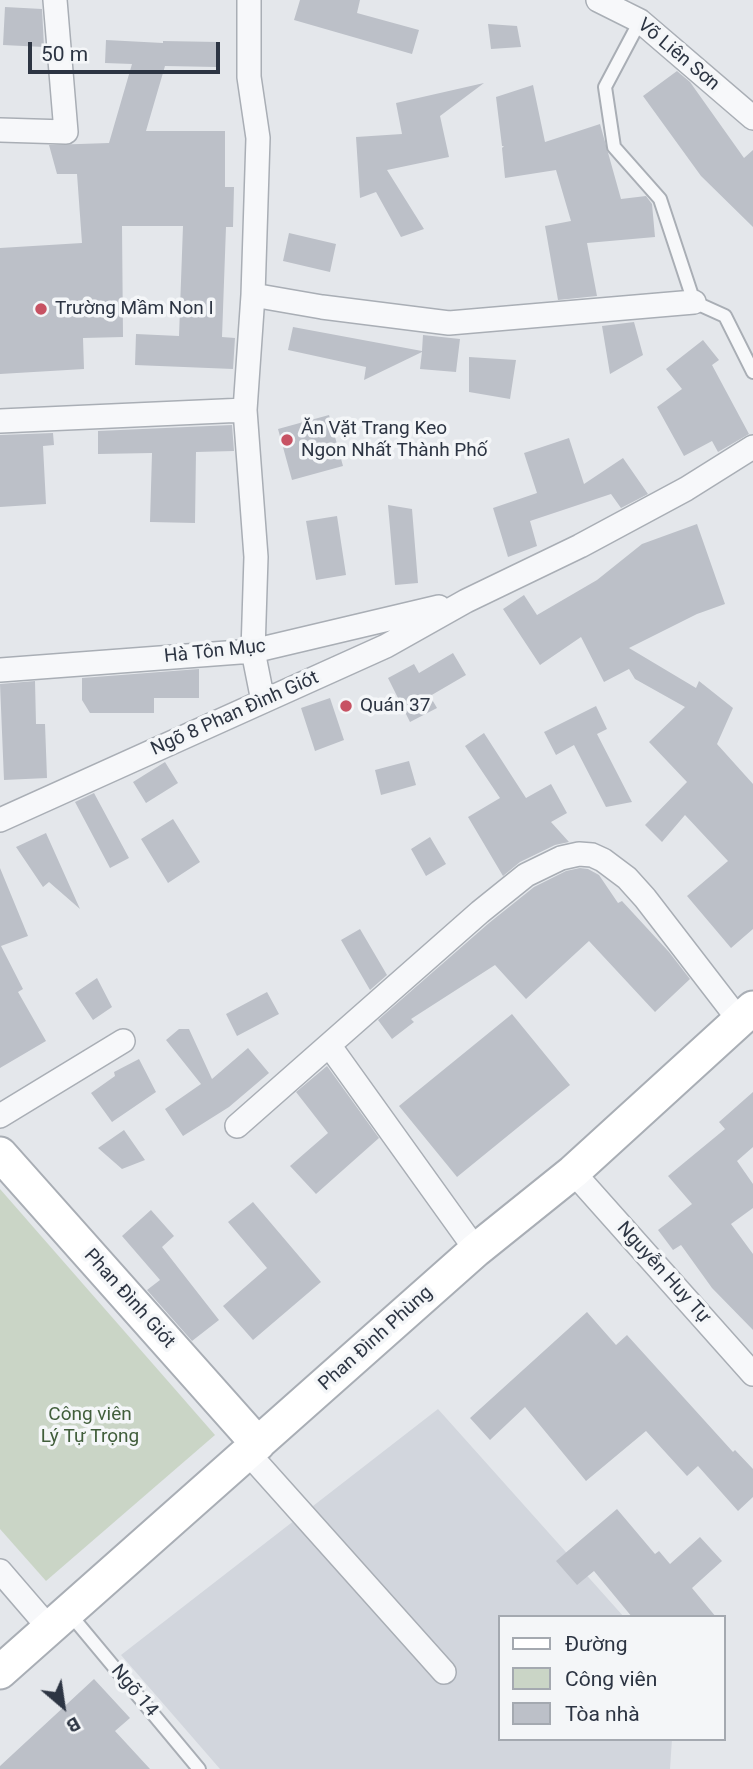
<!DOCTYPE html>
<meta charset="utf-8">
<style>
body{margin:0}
#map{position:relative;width:753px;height:1769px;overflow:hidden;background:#e4e7eb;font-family:Roboto,sans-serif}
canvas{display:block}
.legend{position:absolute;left:498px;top:1615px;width:228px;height:126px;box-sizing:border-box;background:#f4f6f8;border:2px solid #a4a9b0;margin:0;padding:9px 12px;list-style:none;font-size:21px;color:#2d3543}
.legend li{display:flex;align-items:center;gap:14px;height:35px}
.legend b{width:35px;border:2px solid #a4a9b0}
.north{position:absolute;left:28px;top:1671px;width:70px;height:70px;-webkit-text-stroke:5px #f4f6f8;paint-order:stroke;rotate:151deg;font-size:19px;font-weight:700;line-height:28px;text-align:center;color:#2d3543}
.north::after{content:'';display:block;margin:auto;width:24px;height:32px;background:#2d3543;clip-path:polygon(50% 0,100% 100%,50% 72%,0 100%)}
.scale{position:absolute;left:28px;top:42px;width:192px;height:32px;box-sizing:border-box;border:4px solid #2d3543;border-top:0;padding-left:9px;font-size:21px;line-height:24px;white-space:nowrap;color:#2d3543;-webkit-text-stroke:5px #f4f6f8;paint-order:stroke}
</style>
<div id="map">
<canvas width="753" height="1769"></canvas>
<ul class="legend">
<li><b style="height:9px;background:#fff"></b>Đường</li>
<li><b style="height:19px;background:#cad5c6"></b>Công viên</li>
<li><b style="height:19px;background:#bcc0c8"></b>Tòa nhà</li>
</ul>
<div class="north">B</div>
<div class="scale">50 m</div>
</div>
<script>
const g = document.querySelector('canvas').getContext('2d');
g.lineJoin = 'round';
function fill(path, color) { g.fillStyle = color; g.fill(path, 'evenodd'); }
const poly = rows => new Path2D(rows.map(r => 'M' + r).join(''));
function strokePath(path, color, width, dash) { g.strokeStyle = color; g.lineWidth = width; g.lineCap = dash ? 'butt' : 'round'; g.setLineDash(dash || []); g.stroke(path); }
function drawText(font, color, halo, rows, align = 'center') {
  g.font = font + ' Roboto,sans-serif'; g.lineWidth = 7; g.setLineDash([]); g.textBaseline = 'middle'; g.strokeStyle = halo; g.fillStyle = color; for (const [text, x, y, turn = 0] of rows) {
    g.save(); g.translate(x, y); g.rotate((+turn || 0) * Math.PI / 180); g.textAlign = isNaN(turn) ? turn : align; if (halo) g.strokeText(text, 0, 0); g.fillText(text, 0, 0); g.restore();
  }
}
const built = poly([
 [438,1409,624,1617,499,1617,499,1739,672,1739,670,1769,220,1769,121,1655]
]);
const green = poly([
 [0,1189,215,1435,46,1581,0,1529]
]);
const building = poly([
 [300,0,360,0,357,13,419,30,412,54,294,20],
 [5,7,42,9,44,47,3,45],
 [488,24,517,26,521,47,491,49],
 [106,40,163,43,163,41,218,42,217,67,165,66,146,131,225,131,225,187,234,187,233,227,226,227,222,337,235,338,233,369,135,365,136,334,179,336,183,226,122,226,123,337,83,338,84,369,0,374,0,248,82,243,77,174,57,174,49,145,109,143,132,64,105,63],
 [677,71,690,82,744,158,753,150,753,227,701,176,643,96],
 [484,83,440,116,449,157,387,170,424,229,401,237,376,192,360,198,356,137,402,134,396,103],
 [533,85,545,142,600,124,621,199,646,196,652,204,655,237,587,243,597,296,558,300,545,226,571,221,556,170,505,178,502,148,504,146,502,146,496,97],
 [289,233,336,244,330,272,283,261],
 [634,322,643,355,610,374,602,326],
 [293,327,422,351,423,335,460,339,456,372,420,369,422,352,364,380,366,367,288,350],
 [703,340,719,360,712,365,749,434,718,452,712,441,684,456,657,407,682,389,666,369],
 [469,357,516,360,510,399,469,392],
 [329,415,343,466,292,480,278,429],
 [232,425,234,451,196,452,195,523,150,522,152,453,98,454,98,431],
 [53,433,54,445,43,446,46,504,0,507,0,435],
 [569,438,584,484,623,458,648,494,621,508,611,494,530,521,537,546,508,557,493,508,537,493,524,453],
 [388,505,412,509,418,583,395,585],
 [337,516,346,575,316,580,306,521],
 [697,524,725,604,697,614,629,648,696,688,699,681,733,708,717,744,753,784,753,929,731,948,687,896,728,861,685,815,662,842,645,825,687,782,649,742,685,707,635,679,629,669,604,682,581,637,540,665,503,609,524,595,537,615,597,580,642,544],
 [453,653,466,675,430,696,437,708,410,722,388,678,414,664,419,673],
 [199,669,199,698,154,698,154,713,90,713,82,700,82,678],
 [35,681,36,724,45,724,47,778,4,780,0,684],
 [330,698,344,740,315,751,301,708],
 [596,706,607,729,597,734,632,802,606,807,574,745,556,755,544,732],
 [484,733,526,798,551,784,567,813,551,822,569,842,555,845,520,862,503,876,468,817,500,798,465,746],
 [409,761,416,785,381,795,375,770],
 [165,762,178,783,146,803,133,782],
 [94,793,129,858,110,868,75,802],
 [173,819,200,862,168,883,141,839],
 [46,833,80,909,49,882,43,887,16,847],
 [430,837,446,864,426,876,411,849],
 [0,868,28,936,1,946,23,989,18,992,46,1041,0,1068],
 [580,868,588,869,599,875,618,903,622,901,669,952,690,979,655,1012,589,941,526,999,495,965,411,1019,414,1022,392,1039,378,1020,489,923,534,887,566,871],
 [360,929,387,975,370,990,341,940],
 [97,978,112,1007,93,1020,75,993],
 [267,992,279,1014,237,1036,226,1014],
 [512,1014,570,1085,457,1177,399,1106],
 [179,1029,189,1029,212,1079,248,1048,269,1073,229,1107,183,1136,165,1109,201,1084,166,1040],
 [139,1059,156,1092,112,1122,91,1093,115,1076,114,1072],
 [327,1066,379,1138,316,1194,290,1166,328,1133,296,1092],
 [753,1092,753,1147,737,1161,753,1184,753,1208,731,1224,753,1254,753,1330,712,1288,681,1245,673,1250,658,1230,692,1204,668,1176,725,1129,719,1122],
 [124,1130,145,1160,122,1169,98,1148],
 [253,1202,321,1282,253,1340,223,1306,267,1268,228,1222],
 [151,1210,174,1236,162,1247,219,1320,192,1341,147,1290,160,1280,122,1236],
 [587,1312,616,1345,627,1335,733,1452,735,1450,753,1469,753,1497,738,1511,698,1466,687,1476,646,1431,586,1481,525,1407,490,1440,470,1418],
 [617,1509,655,1554,659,1551,670,1564,700,1537,722,1561,692,1588,716,1617,632,1617,594,1571,577,1585,556,1561],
 [94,1679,130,1718,115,1731,150,1769,0,1769,0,1766]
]);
const lane = poly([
 [640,21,605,87,614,147,660,199,694,302,725,316,753,372],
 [69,1613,199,1769]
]);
const street = poly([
 [249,0,249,77,258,138,253,295,245,410,256,557,253,651,263,701],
 [598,0,640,21,753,118],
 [0,130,66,132,55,0],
 [253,295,322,307,449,323,694,302],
 [0,421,245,410],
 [0,670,253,651,439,607],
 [0,820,386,646,466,601,580,546,686,489,753,447],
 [329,1045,476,1250],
 [0,1116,123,1041],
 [237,1126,480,912,526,875,561,858,579,854,592,855,603,860,627,878,645,898,739,1020],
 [573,1172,753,1374],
 [248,1453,444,1672],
 [0,1571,50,1629]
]);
const secondary = poly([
 [0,1154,258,1444],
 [0,1672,476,1250,573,1172,753,1008]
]);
const markers = [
 [41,309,7,"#c75263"],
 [287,440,7,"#c75263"],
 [346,706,7,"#c75263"]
];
const streetNames = [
 ["Võ Liên Sơn",678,55,40],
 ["Hà Tôn Mục",215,652,-6],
 ["Ngõ 8 Phan Đình Giót",235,714,-24],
 ["Nguyễn Huy Tự",663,1273,48],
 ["Phan Đình Giót",129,1299,48],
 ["Phan Đình Phùng",376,1339,-42],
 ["Ngõ 14",134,1691,50]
];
const poiNames = [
 ["Trường Mầm Non I",55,309],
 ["Ăn Vặt Trang Keo",301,429],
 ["Ngon Nhất Thành Phố",301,451],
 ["Quán 37",360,706]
];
const parkNames = [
 ["Công viên",90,1415],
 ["Lý Tự Trọng",90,1437]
];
fill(built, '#d2d6dd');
fill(green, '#cad5c6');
fill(building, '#bcc0c8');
strokePath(lane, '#a9aeb5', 16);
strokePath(street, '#a9aeb5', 26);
strokePath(secondary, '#a9aeb5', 37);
strokePath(lane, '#f7f8fa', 12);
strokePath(street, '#f7f8fa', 23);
strokePath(secondary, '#fff', 33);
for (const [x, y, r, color] of markers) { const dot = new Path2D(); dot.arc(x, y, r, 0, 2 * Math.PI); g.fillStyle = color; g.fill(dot); strokePath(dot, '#f4f6f8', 2.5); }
drawText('19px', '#2d3543', '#f4f6f8', streetNames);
drawText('19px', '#2d3543', '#f4f6f8', poiNames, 'left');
drawText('19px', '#415e3b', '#f4f6f8', parkNames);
</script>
